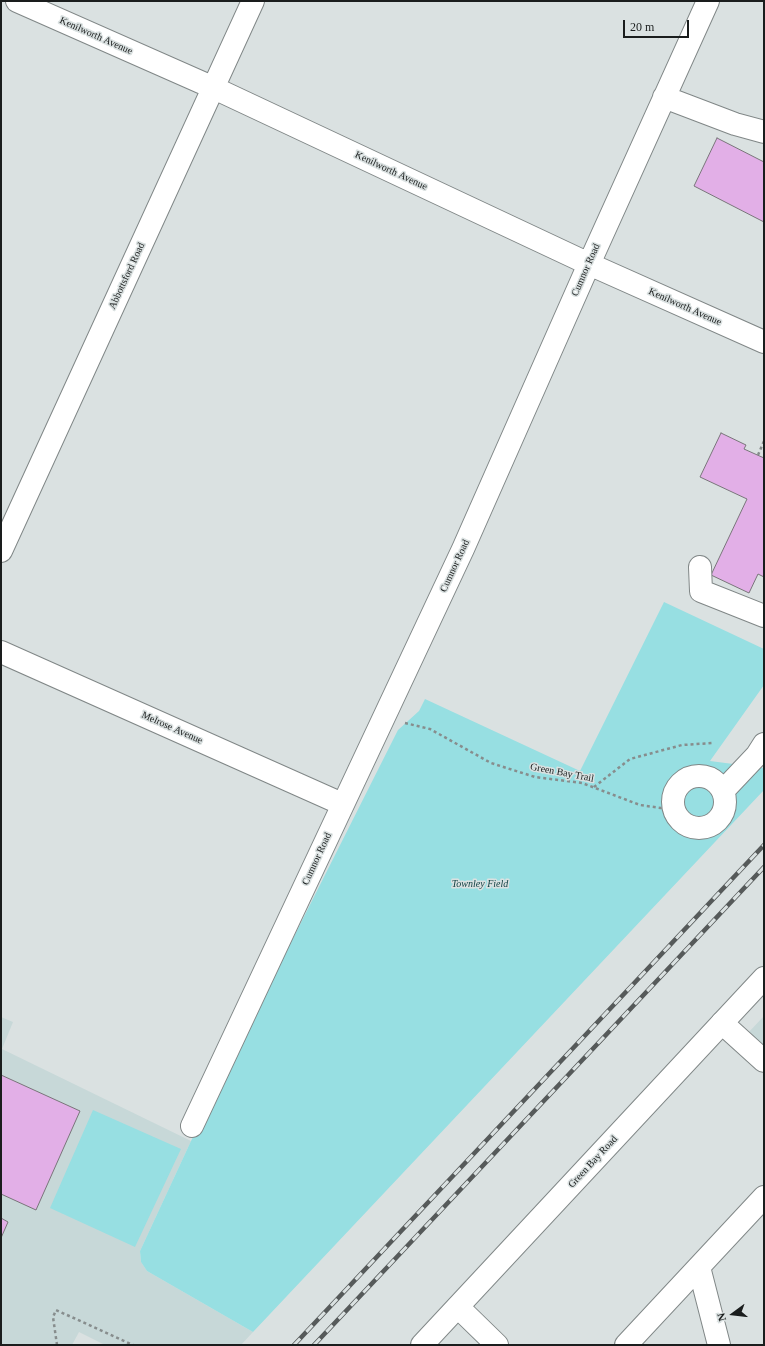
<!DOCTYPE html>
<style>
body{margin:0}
#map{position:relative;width:765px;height:1346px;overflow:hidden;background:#dae1e1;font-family:Georgia,serif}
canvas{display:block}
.frame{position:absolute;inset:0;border:2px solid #1a1d1d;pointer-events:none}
.north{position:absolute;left:713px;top:1294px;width:40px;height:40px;-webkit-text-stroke:3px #dae1e1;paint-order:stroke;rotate:255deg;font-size:11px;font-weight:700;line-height:16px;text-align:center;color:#1a1d1d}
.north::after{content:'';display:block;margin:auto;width:14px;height:18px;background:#1a1d1d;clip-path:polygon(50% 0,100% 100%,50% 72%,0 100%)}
.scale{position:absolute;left:623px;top:20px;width:66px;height:18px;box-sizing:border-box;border:2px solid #1a1d1d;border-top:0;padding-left:5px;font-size:12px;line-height:14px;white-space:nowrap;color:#1a1d1d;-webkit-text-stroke:3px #dae1e1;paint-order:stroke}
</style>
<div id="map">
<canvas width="765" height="1346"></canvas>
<div class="frame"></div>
<div class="north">N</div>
<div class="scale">20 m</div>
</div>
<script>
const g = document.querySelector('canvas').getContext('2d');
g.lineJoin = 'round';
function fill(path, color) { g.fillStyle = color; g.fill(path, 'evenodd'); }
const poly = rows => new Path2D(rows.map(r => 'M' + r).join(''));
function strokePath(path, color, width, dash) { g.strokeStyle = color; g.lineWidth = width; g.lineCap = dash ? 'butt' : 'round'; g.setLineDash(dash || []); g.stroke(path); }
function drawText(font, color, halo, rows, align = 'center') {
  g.font = font + ' Georgia,serif'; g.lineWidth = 3; g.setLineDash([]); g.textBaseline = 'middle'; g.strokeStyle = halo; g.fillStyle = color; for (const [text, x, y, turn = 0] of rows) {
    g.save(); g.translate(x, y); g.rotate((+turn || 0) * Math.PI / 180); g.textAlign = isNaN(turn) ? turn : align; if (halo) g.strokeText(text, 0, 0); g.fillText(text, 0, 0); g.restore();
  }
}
const built = poly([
 [764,1016,764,1050,747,1034],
 [1,1017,13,1022,2,1049,191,1141,140,1251,141,1262,147,1271,253,1332,241,1345,105,1345,79,1332,72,1345,1,1345]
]);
const green = poly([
 [664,602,764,649,764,685,710,761,764,768,764,790,253,1332,147,1271,141,1262,140,1251,191,1141,398,730,419,711,425,699,580,771],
 [93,1110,181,1149,135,1247,50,1208]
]);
const building = poly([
 [717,138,764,162,764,222,694,186,717,138],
 [721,433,746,445,744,449,764,458,764,577,758,574,749,593,711,575,747,499,700,477,721,433],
 [1,1075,80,1111,36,1210,1,1194,1,1075],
 [1,1218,8,1222,1,1238,1,1218]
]);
const path = poly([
 [758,455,764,441],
 [405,723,430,729,491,763,535,777,582,783,640,805,661,808,674,805],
 [594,787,630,759,682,745,713,743],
 [57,1345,53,1317,56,1310,133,1345]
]);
const minor = poly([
 [17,1,214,88,589,264,764,342],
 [664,97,735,124,764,132],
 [1,551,253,1],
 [700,567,701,591,764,616],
 [1,652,342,804],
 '673 802a26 26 0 1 1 52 0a26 26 0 1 1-52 0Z',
 [723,791,757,755,764,744],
 [722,1023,764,1061],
 [192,1126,463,549,589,264,708,1],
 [699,1267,719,1345],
 [458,1307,497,1345],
 [626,1345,764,1197]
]);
const major = poly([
 [422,1345,764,978]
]);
const rail = poly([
 [294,1345,764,845],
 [314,1345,764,867]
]);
const streetNames = [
 ["Kenilworth Avenue",96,36,24],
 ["Kenilworth Avenue",391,171,25],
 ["Cumnor Road",586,270,-66],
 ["Abbottsford Road",127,276,-65],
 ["Kenilworth Avenue",685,307,24],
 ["Cumnor Road",455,566,-65],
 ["Melrose Avenue",172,728,24],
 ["Green Bay Trail",562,773,11],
 ["Cumnor Road",317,859,-65],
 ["Green Bay Road",593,1162,-47]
];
const parkNames = [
 ["Townley Field",480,884]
];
fill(built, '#c7d8d8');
fill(green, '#97dfe2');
fill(building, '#e2afe7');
strokePath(building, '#79757a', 1);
strokePath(minor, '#808787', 24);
strokePath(major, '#808787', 24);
strokePath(path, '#878d8d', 2.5, [3, 3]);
strokePath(minor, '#fff', 22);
strokePath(major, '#fff', 22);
strokePath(rail, '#565a5a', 4.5);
strokePath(rail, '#dae1e1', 3, [9]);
drawText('10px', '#1a1d1d', '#dae1e1', streetNames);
drawText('italic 10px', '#134345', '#dae1e1', parkNames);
</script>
